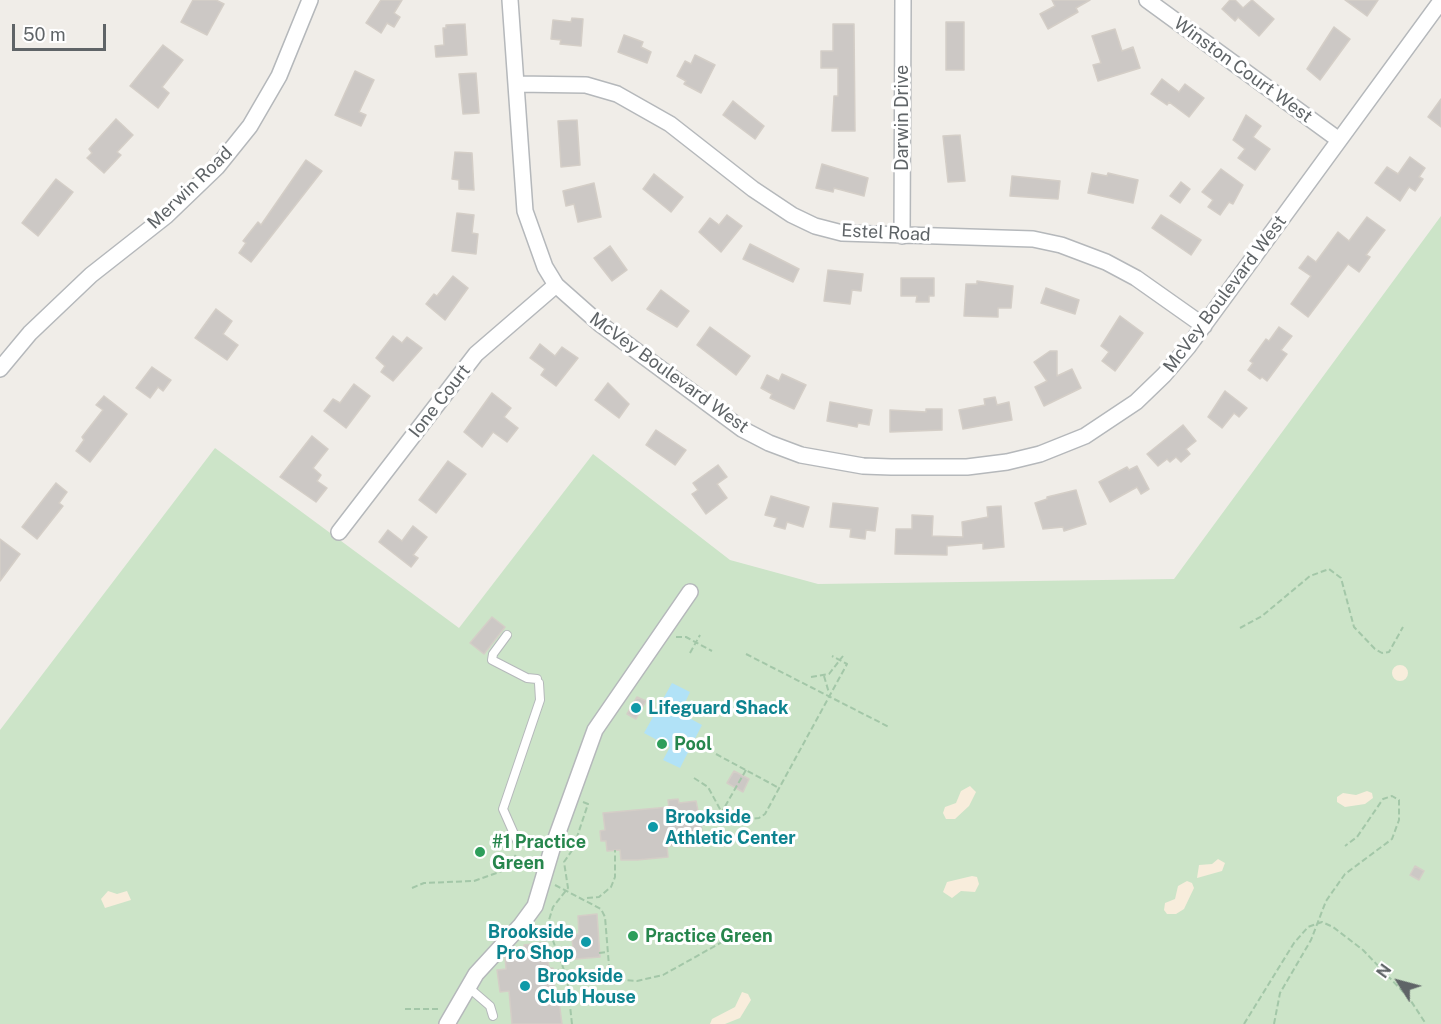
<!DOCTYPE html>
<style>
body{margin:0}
#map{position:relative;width:1441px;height:1024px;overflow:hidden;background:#f0ede8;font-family:"Public Sans",sans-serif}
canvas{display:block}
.north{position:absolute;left:1369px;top:952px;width:60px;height:60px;-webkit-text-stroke:4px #fff;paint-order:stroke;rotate:306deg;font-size:16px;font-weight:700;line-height:24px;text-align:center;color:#5f6467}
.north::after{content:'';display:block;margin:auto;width:21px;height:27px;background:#5f6467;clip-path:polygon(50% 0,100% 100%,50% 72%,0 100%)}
.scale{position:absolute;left:12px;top:24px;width:94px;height:27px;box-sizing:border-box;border:3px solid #5f6467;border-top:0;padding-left:8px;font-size:18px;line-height:21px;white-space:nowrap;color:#5f6467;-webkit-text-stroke:4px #fff;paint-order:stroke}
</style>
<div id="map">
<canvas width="1441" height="1024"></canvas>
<div class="north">N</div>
<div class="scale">50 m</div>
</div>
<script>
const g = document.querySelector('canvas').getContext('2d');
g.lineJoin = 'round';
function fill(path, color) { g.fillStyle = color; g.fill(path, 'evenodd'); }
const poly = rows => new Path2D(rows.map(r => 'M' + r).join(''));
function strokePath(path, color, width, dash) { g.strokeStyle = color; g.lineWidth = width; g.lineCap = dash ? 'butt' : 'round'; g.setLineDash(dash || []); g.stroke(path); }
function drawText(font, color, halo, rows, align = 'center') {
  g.font = font + ' "Public Sans",sans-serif'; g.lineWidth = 6; g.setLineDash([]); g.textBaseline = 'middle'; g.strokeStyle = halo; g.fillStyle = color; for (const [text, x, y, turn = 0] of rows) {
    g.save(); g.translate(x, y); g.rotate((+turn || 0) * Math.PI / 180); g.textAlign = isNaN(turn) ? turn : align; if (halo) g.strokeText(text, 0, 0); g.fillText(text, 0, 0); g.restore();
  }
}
const green = poly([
 [1441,216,1441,1024,0,1024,0,730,215,448,459,628,593,454,730,560,818,584,1174,579]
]);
const sand = poly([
 '1392 673a8 8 0 1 1 16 0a8 8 0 1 1-16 0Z',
 [970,786,976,792,969,806,955,819,946,819,943,813,945,807,956,803,961,791],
 [1367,791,1372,793,1373,798,1365,804,1345,807,1337,802,1337,797,1343,793,1356,795],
 [1218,859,1225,863,1222,871,1197,878,1199,865,1212,864],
 [972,876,977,877,979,884,975,892,961,891,952,898,943,892,947,882],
 [1187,881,1192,883,1194,888,1184,909,1176,914,1167,914,1164,910,1165,903,1175,899,1178,886],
 [108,891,117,894,127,891,131,900,105,908,101,899],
 [742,992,748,994,751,1000,740,1018,725,1024,710,1024,712,1019,735,1007]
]);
const water = poly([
 [672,683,690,692,680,713,702,725,680,768,663,760,670,747,644,733]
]);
const building = poly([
 [193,0,216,0,224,4,207,35,181,22,193,0],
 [381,0,402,0,394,13,400,17,394,27,387,23,381,33,366,23,381,0],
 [1052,0,1090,0,1076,8,1078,12,1048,29,1040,14,1055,6,1052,0],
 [1230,0,1235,0,1243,8,1252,0,1274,19,1259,36,1238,17,1235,21,1222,9,1230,0],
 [1345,0,1378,0,1367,16,1345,0],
 [572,18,583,19,581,46,560,44,561,40,551,39,553,20,571,22,572,18],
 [946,22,964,22,964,70,946,70,946,22],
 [465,24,467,55,436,57,435,46,444,45,443,28,446,28,446,25,465,24],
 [833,24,854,24,855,131,832,131,834,96,838,96,838,68,821,68,821,51,833,51,833,24],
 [1334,27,1350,39,1320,80,1307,69,1334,27],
 [1115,29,1122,51,1133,47,1140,68,1098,81,1093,65,1101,63,1092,36,1115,29],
 [624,35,643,42,641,47,651,52,647,63,618,52,624,35],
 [163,45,183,60,162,87,169,93,158,108,130,86,163,45],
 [695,55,715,65,701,93,684,84,686,81,677,76,685,61,691,64,695,55],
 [355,71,374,80,359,112,366,115,361,126,335,115,355,71],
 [476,73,479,113,463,114,459,74,476,73],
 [1162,79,1179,92,1185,84,1204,98,1189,117,1169,102,1167,105,1151,94,1162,79],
 [1441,99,1441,127,1428,117,1441,99],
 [733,101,764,126,755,139,723,115,733,101],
 [1246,115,1261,126,1253,137,1270,149,1255,170,1238,158,1245,149,1233,140,1246,115],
 [116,119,133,135,117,152,121,155,104,173,87,158,92,153,89,149,116,119],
 [577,120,580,165,561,167,558,121,577,120],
 [960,135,965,181,948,182,943,136,960,135],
 [455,152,472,153,474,190,459,189,459,180,452,179,455,152],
 [1410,157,1425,168,1419,177,1423,179,1415,191,1409,187,1400,201,1375,183,1387,167,1398,174,1410,157],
 [306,160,322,171,251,262,239,253,246,243,243,241,258,222,261,225,306,160],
 [822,164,868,178,864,196,834,188,833,192,816,188,822,164],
 [1221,169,1243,185,1233,204,1229,202,1220,215,1208,207,1213,200,1202,192,1221,169],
 [1092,173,1107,176,1108,173,1138,180,1133,203,1088,193,1092,173],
 [654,174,683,197,671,212,643,189,654,174],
 [1012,176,1060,181,1058,199,1010,196,1012,176],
 [56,179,73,192,38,236,22,223,56,179],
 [1181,182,1190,189,1180,203,1170,196,1181,182],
 [594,183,601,217,578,222,574,204,566,206,563,191,594,183],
 [457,213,474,215,472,233,478,234,476,254,452,251,457,213],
 [727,215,742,226,721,252,699,232,710,218,719,225,727,215],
 [1161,215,1201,240,1191,255,1152,228,1161,215],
 [1367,217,1385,230,1366,255,1370,257,1359,272,1348,264,1308,317,1291,304,1311,276,1299,268,1308,256,1316,262,1338,232,1349,241,1367,217],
 [750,244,799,269,793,282,743,259,750,244],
 [610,246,627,270,612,281,594,258,610,246],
 [828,270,863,274,861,291,852,290,850,304,824,301,828,270],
 [453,276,468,288,445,320,426,304,434,294,437,296,453,276],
 [901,278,934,278,934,296,929,296,929,302,916,302,917,296,901,296,901,278],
 [977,281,1013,286,1011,308,998,308,998,317,964,316,966,284,977,284,977,281],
 [1046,288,1079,300,1075,314,1041,303,1046,288],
 [661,290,689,311,677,327,647,309,661,290],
 [216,309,232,321,223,334,238,345,227,360,195,338,216,309],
 [1120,316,1143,333,1115,371,1102,361,1109,352,1101,346,1120,316],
 [710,327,750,356,736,375,697,345,710,327],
 [1279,327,1292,336,1281,350,1287,354,1267,381,1262,377,1260,379,1248,370,1253,363,1250,361,1266,339,1269,341,1279,327],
 [393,336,402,343,407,337,422,348,393,381,381,372,385,366,376,358,393,336],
 [540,344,555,356,562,347,578,358,556,386,541,375,545,369,530,358,540,344],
 [1050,351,1057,351,1057,376,1072,369,1081,388,1044,406,1035,387,1047,381,1034,362,1050,351],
 [152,367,171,380,163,391,158,387,150,398,136,388,152,367],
 [782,374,806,385,794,409,770,398,772,394,761,388,767,375,779,381,782,374],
 [608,383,629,404,619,418,595,400,608,383],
 [354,384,370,396,346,428,324,411,333,399,340,403,354,384],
 [1225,391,1247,408,1239,417,1234,413,1222,428,1208,417,1225,391],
 [492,393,511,408,504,417,518,428,507,442,493,432,482,447,464,432,492,393],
 [104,396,127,414,90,462,76,451,84,440,82,437,103,410,96,405,104,396],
 [995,397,997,405,1009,402,1012,420,963,429,959,410,985,405,984,399,995,397],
 [830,402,872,410,869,425,858,423,857,427,827,421,830,402],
 [926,409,942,409,942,430,890,432,890,410,926,412,926,409],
 [1183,425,1196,441,1186,449,1190,454,1181,462,1176,457,1170,462,1167,459,1158,466,1147,454,1183,425],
 [656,430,686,450,675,465,646,445,656,430],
 [312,436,328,449,313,468,321,475,317,481,327,488,316,502,280,477,312,436],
 [448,461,466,474,436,513,419,500,448,461],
 [718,465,727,477,717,484,727,498,706,514,692,494,698,490,693,483,718,465],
 [1137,466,1149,489,1141,494,1137,487,1110,502,1099,482,1127,467,1129,470,1137,466],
 [56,483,67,492,59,503,63,506,37,539,22,527,56,483],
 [1076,490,1086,524,1064,531,1063,527,1043,529,1035,503,1047,499,1047,497,1076,490],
 [771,496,809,507,803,527,787,522,785,529,774,526,777,518,765,515,771,496],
 [833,503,878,508,875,531,866,530,865,539,850,537,851,529,830,527,833,503],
 [1001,506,1004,547,983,549,983,543,947,546,947,555,895,554,896,529,912,529,912,515,933,516,932,536,963,537,962,522,988,517,987,507,1001,506],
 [413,526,427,537,413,555,418,558,411,567,379,542,388,530,402,541,413,526],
 [0,539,20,554,0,581,0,539],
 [492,617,505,627,484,654,470,643,492,617],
 [637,697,646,701,636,719,627,714,637,697],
 [734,771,749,779,743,792,727,783,734,771],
 [678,799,679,803,696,801,702,830,696,831,698,846,687,847,687,844,667,846,668,857,637,860,621,860,620,850,607,851,606,841,601,841,600,831,605,830,603,813,669,807,668,800,678,799],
 [1415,866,1424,871,1419,880,1410,875,1415,866],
 [597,914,600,957,575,959,571,934,579,934,578,916,597,914],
 [546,942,549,968,553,968,556,1002,559,1001,562,1024,512,1024,509,991,500,992,497,970,506,969,505,957,517,956,516,952,525,951,524,945,546,942]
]);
const path = poly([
 [1240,628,1262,616,1310,576,1329,569,1341,578,1354,627,1375,649,1382,653,1389,652,1403,627],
 [676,637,686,637,712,651],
 [690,653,700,635],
 [746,654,889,727],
 [824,676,829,693],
 [811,677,829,674,843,656],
 [716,754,779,788],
 [694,778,708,787,721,811],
 [716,822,746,770],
 [701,825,759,818,765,814,847,664,832,656],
 [555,885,601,909,605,917,609,966,614,975,624,980,637,981,663,975,740,932],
 [412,888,424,883,474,881,502,871,512,861,517,853],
 [587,898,599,897,611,887,615,877,615,850],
 [533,930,550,937],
 [599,953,607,952],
 [548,960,574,956],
 [553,971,562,969],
 [405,1009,440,1009],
 [572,1024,567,978,552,938,549,920,553,907,568,888,564,862,573,849,588,804,583,802],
 [1244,1024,1294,943,1308,927,1322,922,1333,927,1363,950,1409,998,1426,1024],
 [1274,1024,1280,993,1311,940,1326,901,1345,874,1392,839,1399,820,1399,800,1392,796,1383,799,1357,837,1345,846]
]);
const service = poly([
 [507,635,493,654,492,660,527,678,537,679],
 [518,843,503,809,540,700,539,683],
 [468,987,490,1006,493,1016]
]);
const minor = poly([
 [510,0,525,211,545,267,556,285,600,324,742,429,769,443,801,455,863,466,891,467,967,467,1007,462,1040,454,1085,436,1136,402,1164,375,1188,347,1441,1],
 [1147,0,1339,140],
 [516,84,586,85,617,94,670,124,753,189,792,215,815,226,842,233,1033,239,1061,245,1106,262,1136,278,1204,326],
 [902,236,903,0],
 [0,369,30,333,91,275,166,216,217,167,250,126,279,76,310,0],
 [339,532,476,354,556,285],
 [447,1024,476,974,521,925,535,906,552,849,595,730,690,592]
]);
const markers = [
 [636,708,6,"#0f9aa8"],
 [662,744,6,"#2e9e5b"],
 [653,827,6,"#0f9aa8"],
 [480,852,6,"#2e9e5b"],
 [633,936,6,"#2e9e5b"],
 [586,942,6,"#0f9aa8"],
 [525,986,6,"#0f9aa8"]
];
const streetNames = [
 ["Winston Court West",1243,70,36],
 ["Darwin Drive",902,118,-90],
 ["Merwin Road",190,188,-44],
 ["Estel Road",886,233,3],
 ["McVey Boulevard West",1225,294,-53],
 ["McVey Boulevard West",669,373,36],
 ["Ione Court",440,401,-52]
];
const cultureNames = [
 ["Lifeguard Shack",648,708],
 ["Brookside",665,817],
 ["Athletic Center",665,838],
 ["Brookside",574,932,"right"],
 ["Pro Shop",574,953,"right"],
 ["Brookside",537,976],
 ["Club House",537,997]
];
const leisureNames = [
 ["Pool",674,744],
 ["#1 Practice",492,842],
 ["Green",492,863],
 ["Practice Green",645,936]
];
fill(green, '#cce4c8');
fill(sand, '#f8eddc');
fill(water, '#b1e2f7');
fill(building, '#ccc8c5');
strokePath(building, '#d4cec7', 1.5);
strokePath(service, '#b5b8bb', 10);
strokePath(minor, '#b5b8bb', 18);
strokePath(path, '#a3c7a8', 2, [6, 3]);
strokePath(service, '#fff', 8);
strokePath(minor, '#fff', 15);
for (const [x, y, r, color] of markers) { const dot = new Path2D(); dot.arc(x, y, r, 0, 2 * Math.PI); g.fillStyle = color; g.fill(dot); strokePath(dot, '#fff', 2); }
drawText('18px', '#5f6467', '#fff', streetNames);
drawText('bold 18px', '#0d838f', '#fff', cultureNames, 'left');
drawText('bold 18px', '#27864d', '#fff', leisureNames, 'left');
</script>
